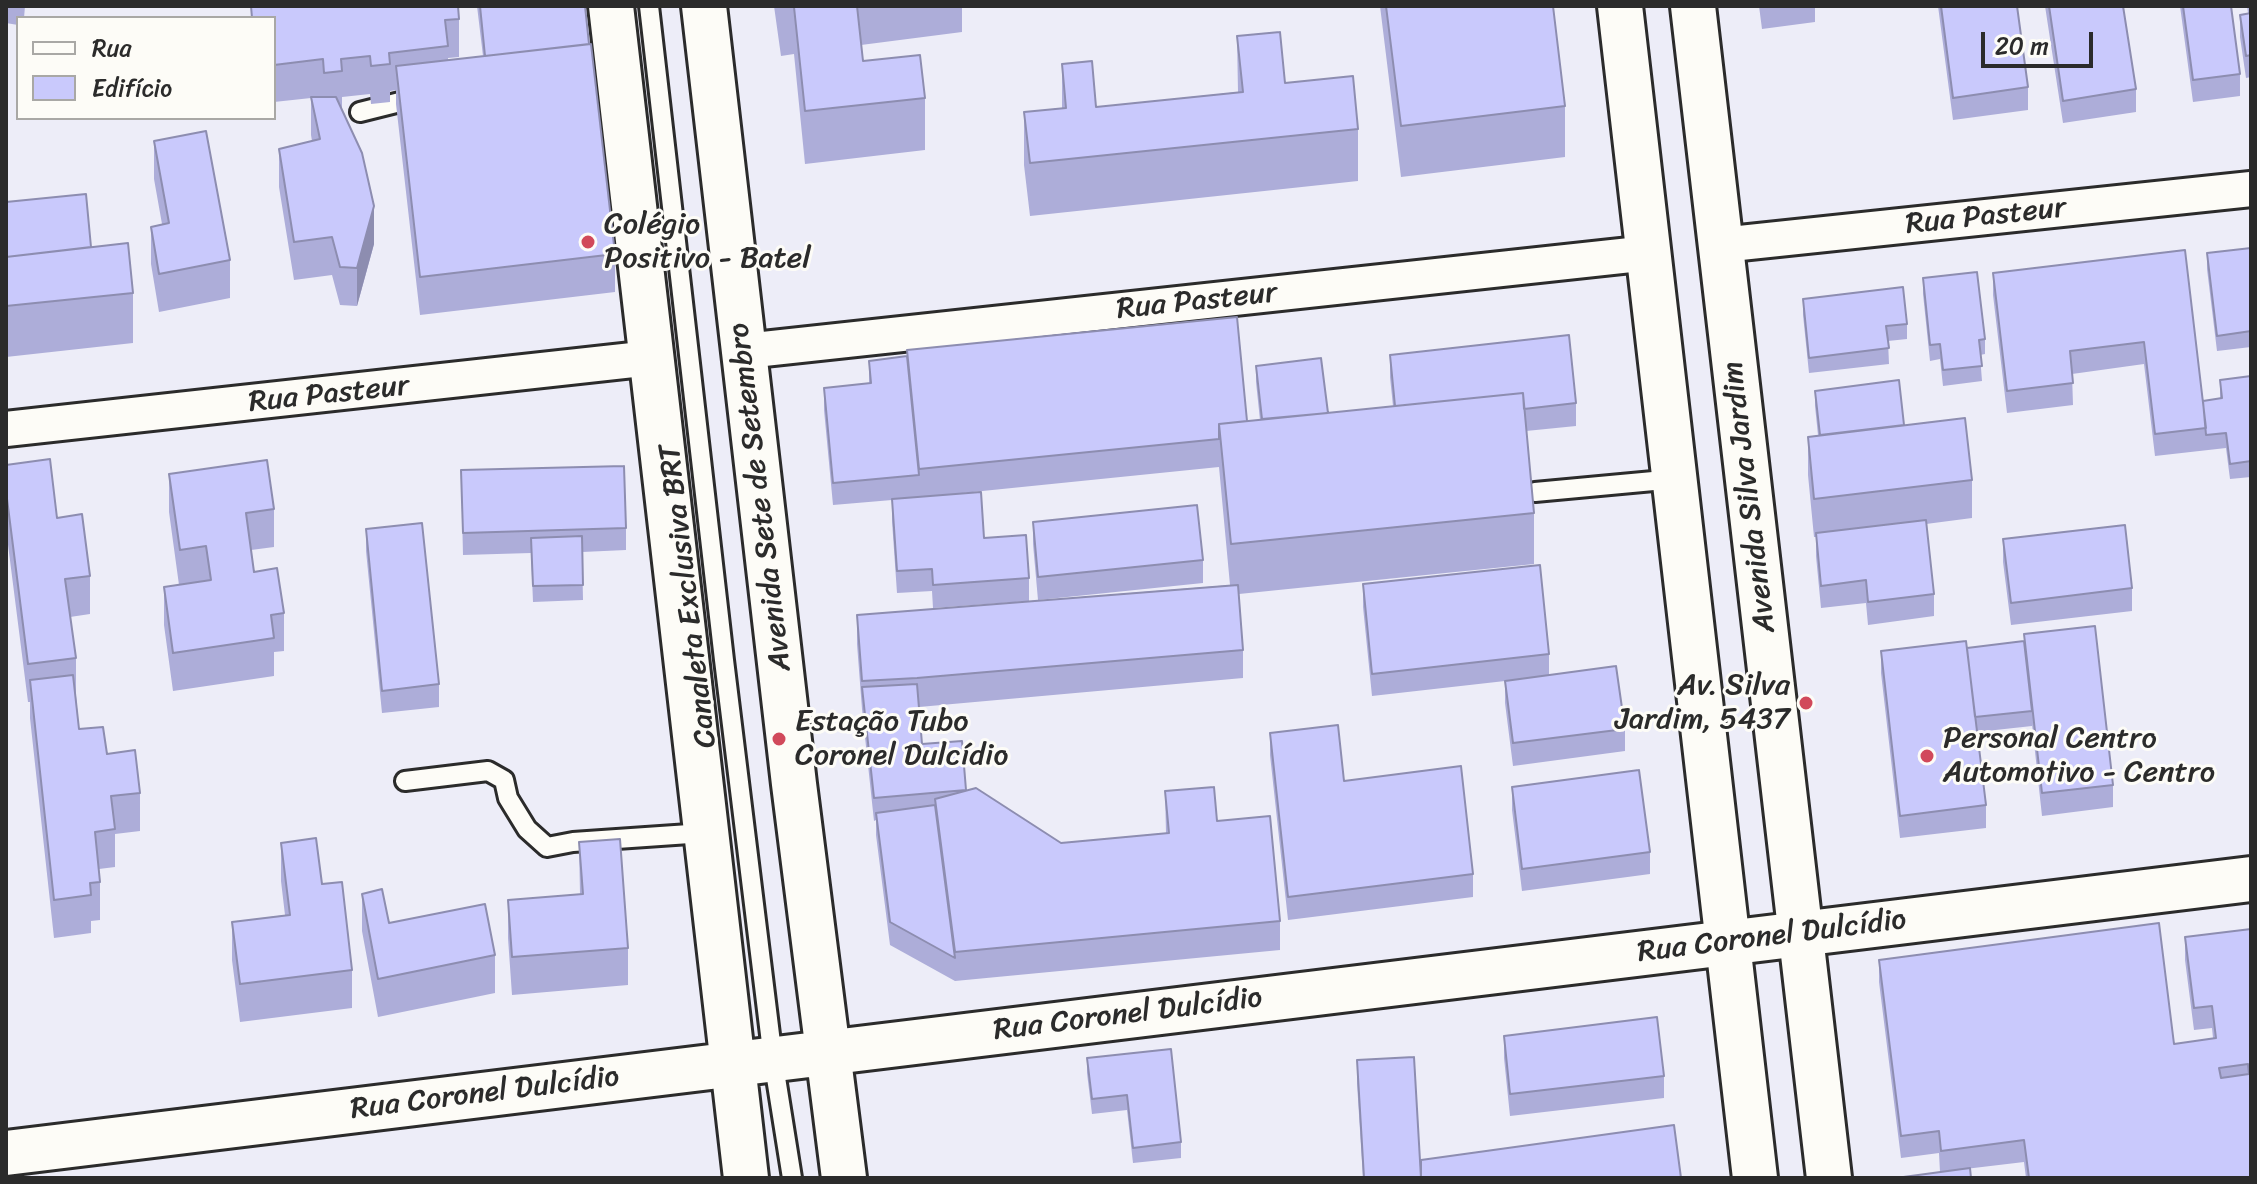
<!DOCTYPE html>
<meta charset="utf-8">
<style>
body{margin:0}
#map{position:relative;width:2257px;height:1184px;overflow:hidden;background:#ededf8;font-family:Sriracha,sans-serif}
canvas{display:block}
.frame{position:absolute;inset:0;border:8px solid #2b2b2b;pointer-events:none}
.legend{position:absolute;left:16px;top:16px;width:260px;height:104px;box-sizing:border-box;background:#fdfcf7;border:2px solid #a9a8a5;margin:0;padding:10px 14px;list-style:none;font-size:24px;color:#2b2b2b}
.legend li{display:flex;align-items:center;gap:16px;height:40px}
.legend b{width:40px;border:2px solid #a9a8a5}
.scale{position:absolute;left:1981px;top:32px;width:112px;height:36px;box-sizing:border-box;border:4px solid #2b2b2b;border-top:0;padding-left:10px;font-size:24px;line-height:28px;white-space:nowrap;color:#2b2b2b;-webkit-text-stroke:6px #fdfcf7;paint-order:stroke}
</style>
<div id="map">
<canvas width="2257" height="1184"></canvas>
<div class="frame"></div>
<ul class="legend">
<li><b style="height:10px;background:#fdfcf7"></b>Rua</li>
<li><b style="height:22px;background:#c9c9fc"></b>Edifício</li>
</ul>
<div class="scale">20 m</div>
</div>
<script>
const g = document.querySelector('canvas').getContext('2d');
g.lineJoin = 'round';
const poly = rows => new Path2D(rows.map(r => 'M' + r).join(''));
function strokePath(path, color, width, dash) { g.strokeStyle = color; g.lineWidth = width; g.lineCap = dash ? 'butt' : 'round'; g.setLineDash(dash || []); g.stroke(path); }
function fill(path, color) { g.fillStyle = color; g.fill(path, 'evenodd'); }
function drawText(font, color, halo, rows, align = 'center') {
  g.font = font + ' Sriracha,sans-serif'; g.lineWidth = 6; g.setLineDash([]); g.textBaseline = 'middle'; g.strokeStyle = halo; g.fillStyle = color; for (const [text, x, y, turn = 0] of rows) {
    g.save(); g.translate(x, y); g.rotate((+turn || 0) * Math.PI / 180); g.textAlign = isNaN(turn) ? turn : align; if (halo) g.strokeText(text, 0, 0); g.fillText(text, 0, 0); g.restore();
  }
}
const lane = poly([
 [649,6,724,660,773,1059,792,1178],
 [360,112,420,97],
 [1535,492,1675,479],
 [405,781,488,771,504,780,508,798,527,829,547,847,573,842,704,833]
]);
const street = poly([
 [1721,245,2251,189],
 [745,351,1649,253],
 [6,429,651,358]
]);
const secondary = poly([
 [611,6,746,1178],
 [704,6,794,784,844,1178],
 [6,1153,2251,879]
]);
const primary = poly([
 [1620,6,1755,1178],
 [1693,6,1829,1178]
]);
const wall = poly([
 [6,6,25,6,24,18,18,18,18,25,6,23],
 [251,6,459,19,459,57,448,58,448,60,483,56,477,6,585,6,615,254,615,292,420,315,396,104,396,90,390,91,390,102,371,104,370,94,342,97,342,109,374,244,357,306,340,305,332,275,294,280,279,187,279,149,312,141,311,135,311,98,274,102,274,18,251,18],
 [774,6,962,6,962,32,861,45,863,61,925,98,925,150,805,164,794,54,781,56],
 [1380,6,1553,6,1565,106,1565,157,1401,177],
 [1759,6,1815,6,1815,22,1762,29],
 [1938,6,2017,6,2028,87,2028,110,1953,120],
 [2045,6,2123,6,2136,89,2136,112,2063,123],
 [2180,6,2231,6,2240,74,2240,96,2193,102],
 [2247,6,2251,6,2251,77,2246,78,2240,37,2240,15,2248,13],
 [1237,36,1285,83,1358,129,1358,181,1030,216,1024,165,1024,112,1062,108,1062,64,1096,107,1238,92],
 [154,141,230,260,230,298,159,312,151,264,151,227,162,224,154,179],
 [6,202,91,247,133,293,133,343,6,357],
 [2251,248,2251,347,2217,351,2207,269,2207,253],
 [2185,250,2203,401,2220,399,2220,380,2251,376,2251,477,2230,479,2226,448,2155,456,2144,364,2072,374,2073,405,2007,413,1993,295,1993,273],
 [1923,278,1985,339,1985,354,1980,355,1982,381,1943,386,1940,359,1930,361,1923,294],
 [1803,299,1907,324,1907,339,1888,341,1889,364,1809,373,1803,315],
 [1390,355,1576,403,1576,426,1526,431,1534,513,1534,564,1239,594,1243,650,1243,678,919,707,922,744,966,791,1061,843,1166,833,1165,791,1217,821,1280,921,1280,950,955,981,890,945,876,835,876,820,874,821,862,709,857,644,857,615,1230,585,1219,467,943,495,984,538,1029,578,1029,601,933,608,932,591,897,593,892,521,892,500,833,505,824,410,824,388,869,383,869,361,1247,421,1260,420,1256,382,1256,366,1328,413,1393,406,1390,377],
 [1815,391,1904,425,1972,480,1972,518,1926,524,1934,594,1934,616,1868,625,1866,603,1821,608,1816,556,1816,537,1814,537,1808,475,1808,437,1818,435,1815,406],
 [6,465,57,518,90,576,90,614,70,617,76,658,76,696,79,729,107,754,140,793,140,831,115,834,115,867,99,869,100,882,100,920,91,921,91,933,54,938,30,718,30,702,28,702,6,529],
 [461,470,626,528,626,550,582,552,583,600,533,602,531,553,463,555],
 [169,474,274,509,274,547,251,550,254,572,284,613,284,651,274,652,274,676,173,691,164,625,164,587,179,585,169,512],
 [1033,522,1203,560,1203,583,1038,600,1033,544],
 [366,529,439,684,439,707,382,713,366,551],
 [2003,539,2132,588,2132,611,2011,625,2003,562],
 [1363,584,1549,654,1549,675,1625,729,1625,751,1513,766,1505,703,1505,681,1372,696,1363,607],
 [2024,634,2113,785,2113,807,2042,816,2032,724,2032,726,1977,732,1986,805,1986,828,1900,838,1881,673,1881,651,1967,648,2024,641],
 [1270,733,1344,781,1473,874,1473,897,1288,920,1270,755],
 [1512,787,1650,852,1650,874,1522,891,1512,810],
 [579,842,628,948,628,985,512,995,508,938,508,900,580,894],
 [281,843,322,884,352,970,352,1008,240,1022,232,960,232,922,285,915,281,881],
 [362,894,389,923,495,955,495,993,378,1017,362,931],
 [2251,929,2251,1178,2026,1178,2024,1162,1940,1172,1939,1153,1901,1158,1879,982,1879,960,2174,1044,2213,1038,2212,1028,2194,1030,2185,960,2185,937],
 [1504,1036,1664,1076,1664,1098,1510,1116,1504,1058],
 [1087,1058,1181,1142,1181,1158,1133,1163,1127,1110,1092,1114,1087,1073],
 [1357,1060,1421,1166,1681,1178,1363,1178,1357,1083]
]);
const shadedWall = poly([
 [374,206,374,244,357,306,357,268]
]);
const building = poly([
 [251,6,458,6,459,19,445,20,448,46,389,53,390,64,371,66,370,56,341,59,342,71,324,73,323,59,274,65,274,18,252,18,251,6],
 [480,6,585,6,589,44,485,56,480,6],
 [806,6,857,6,863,61,920,55,925,98,805,111,794,7,806,6],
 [1386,6,1553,6,1565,106,1401,126,1386,6],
 [1941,6,2017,6,2028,87,1953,98,1941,6],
 [2049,6,2123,6,2136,89,2063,101,2049,6],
 [2183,6,2231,6,2240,74,2193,80,2183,6],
 [2251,13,2251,55,2246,56,2240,15,2251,13],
 [1280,32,1285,83,1353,76,1358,129,1030,163,1024,112,1066,108,1062,64,1092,61,1096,107,1243,92,1237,36,1280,32],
 [591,44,615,254,420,277,396,66,591,44],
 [311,97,336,97,362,153,374,206,357,268,340,267,332,237,294,242,279,149,320,139,311,97],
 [206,131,230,260,159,274,151,227,169,223,154,141,206,131],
 [86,194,91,247,6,257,6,202,86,194],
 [128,243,133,293,6,306,6,257,128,243],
 [2251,248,2251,331,2217,336,2207,253,2251,248],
 [2185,250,2206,428,2155,434,2144,342,2070,351,2073,383,2007,391,1993,273,2185,250],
 [1977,272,1985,339,1979,340,1982,366,1943,370,1940,344,1930,345,1923,278,1977,272],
 [1903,287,1907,324,1886,326,1889,348,1809,358,1803,299,1903,287],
 [1237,317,1247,421,1219,424,1219,439,919,469,907,350,1237,317],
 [1569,335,1576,403,1524,409,1523,393,1395,406,1390,355,1569,335],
 [907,356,919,475,833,483,824,388,871,383,869,361,907,356],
 [1321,358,1328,413,1262,419,1256,366,1321,358],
 [2251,376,2251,461,2230,464,2226,433,2206,435,2203,401,2222,398,2220,380,2251,376],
 [1899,380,1904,425,1820,435,1815,391,1899,380],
 [1523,393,1534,513,1231,544,1219,424,1523,393],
 [1965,418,1972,480,1814,499,1808,437,1965,418],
 [50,459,57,518,82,514,90,576,65,579,76,658,28,664,6,491,6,465,50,459],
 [267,460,274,509,246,513,254,572,277,568,284,613,271,615,274,638,173,653,164,587,211,580,206,546,180,550,169,474,267,460],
 [624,466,626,528,463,533,461,470,624,466],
 [981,492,984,538,1026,535,1029,578,933,585,932,569,897,571,892,499,981,492],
 [1197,505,1203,560,1038,577,1033,522,1197,505],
 [1926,520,1934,594,1868,602,1866,580,1821,586,1816,533,1926,520],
 [422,523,439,684,382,691,366,529,422,523],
 [2125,525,2132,588,2011,603,2003,539,2125,525],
 [582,536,583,585,533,586,531,538,582,536],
 [1540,565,1549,654,1372,674,1363,584,1540,565],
 [1238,585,1243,650,917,678,862,681,857,615,1238,585],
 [2095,626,2113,785,2042,793,2024,634,2095,626],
 [1966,641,1986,805,1900,816,1881,651,1966,641],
 [2024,641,2032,711,1975,717,1967,648,2024,641],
 [1616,666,1625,729,1513,743,1505,681,1616,666],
 [73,675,79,729,103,727,107,754,135,750,140,793,111,796,115,829,95,832,100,882,90,883,91,895,54,900,30,680,73,675],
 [917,684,922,744,962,741,966,790,874,798,862,687,917,684],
 [1338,725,1344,781,1461,766,1473,874,1288,897,1270,733,1338,725],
 [1639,770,1650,852,1522,869,1512,787,1639,770],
 [1214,787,1217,821,1270,816,1280,921,955,952,935,799,976,788,1061,843,1169,833,1165,791,1214,787],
 [935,805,955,958,890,922,876,813,935,805],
 [316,838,322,884,342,882,352,970,240,984,232,922,290,915,281,843,316,838],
 [620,839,628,948,512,957,508,900,583,894,579,842,620,839],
 [382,889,389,923,485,904,495,955,378,979,362,894,382,889],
 [2159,923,2174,1044,2216,1038,2212,1006,2194,1008,2185,937,2251,929,2251,1178,2029,1178,2024,1140,1941,1151,1939,1131,1901,1136,1879,960,2159,923],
 [2248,1064,2249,1074,2221,1078,2219,1068,2248,1064],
 [1657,1017,1664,1076,1510,1094,1504,1036,1657,1017],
 [1171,1049,1181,1142,1133,1148,1127,1095,1092,1099,1087,1058,1171,1049],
 [1414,1057,1421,1178,1364,1178,1357,1060,1414,1057],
 [1674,1125,1681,1178,1421,1178,1421,1160,1674,1125],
 [1970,1168,1971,1178,1896,1178,1970,1168]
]);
const markers = [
 [588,242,8,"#d1495b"],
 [1806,703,8,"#d1495b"],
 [779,739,8,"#d1495b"],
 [1927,756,8,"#d1495b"]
];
const streetNames = [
 ["Rua Pasteur",1986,217,-6],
 ["Rua Pasteur",1197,302,-6],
 ["Rua Pasteur",329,395,-6],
 ["Avenida Sete de Setembro",761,497,-97],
 ["Avenida Silva Jardim",1750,497,-97],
 ["Canaleta Exclusiva BRT",689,596,-97],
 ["Rua Coronel Dulcídio",1772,937,-7],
 ["Rua Coronel Dulcídio",1128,1015,-7],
 ["Rua Coronel Dulcídio",485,1094,-7]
];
const poiNames = [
 ["Colégio",604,225],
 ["Positivo - Batel",604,259],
 ["Av. Silva",1790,686,"right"],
 ["Jardim, 5437",1790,720,"right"],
 ["Estação Tubo",795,722],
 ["Coronel Dulcídio",795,756],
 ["Personal Centro",1943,739],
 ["Automotivo - Centro",1943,773]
];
strokePath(lane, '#2b2b2b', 24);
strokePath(street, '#2b2b2b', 40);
strokePath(secondary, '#2b2b2b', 50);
strokePath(primary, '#2b2b2b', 50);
strokePath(lane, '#fdfcf7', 18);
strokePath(street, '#fdfcf7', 34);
strokePath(secondary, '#fdfcf7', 44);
strokePath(primary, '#fdfcf7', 44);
fill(wall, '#adadd9');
fill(shadedWall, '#8d8db0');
fill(building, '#c9c9fc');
strokePath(building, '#8d8db0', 2);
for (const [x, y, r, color] of markers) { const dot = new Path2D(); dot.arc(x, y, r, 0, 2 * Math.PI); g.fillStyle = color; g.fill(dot); strokePath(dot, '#fdfcf7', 3); }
drawText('30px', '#2b2b2b', '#fdfcf7', streetNames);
drawText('30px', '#2b2b2b', '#fdfcf7', poiNames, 'left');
</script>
